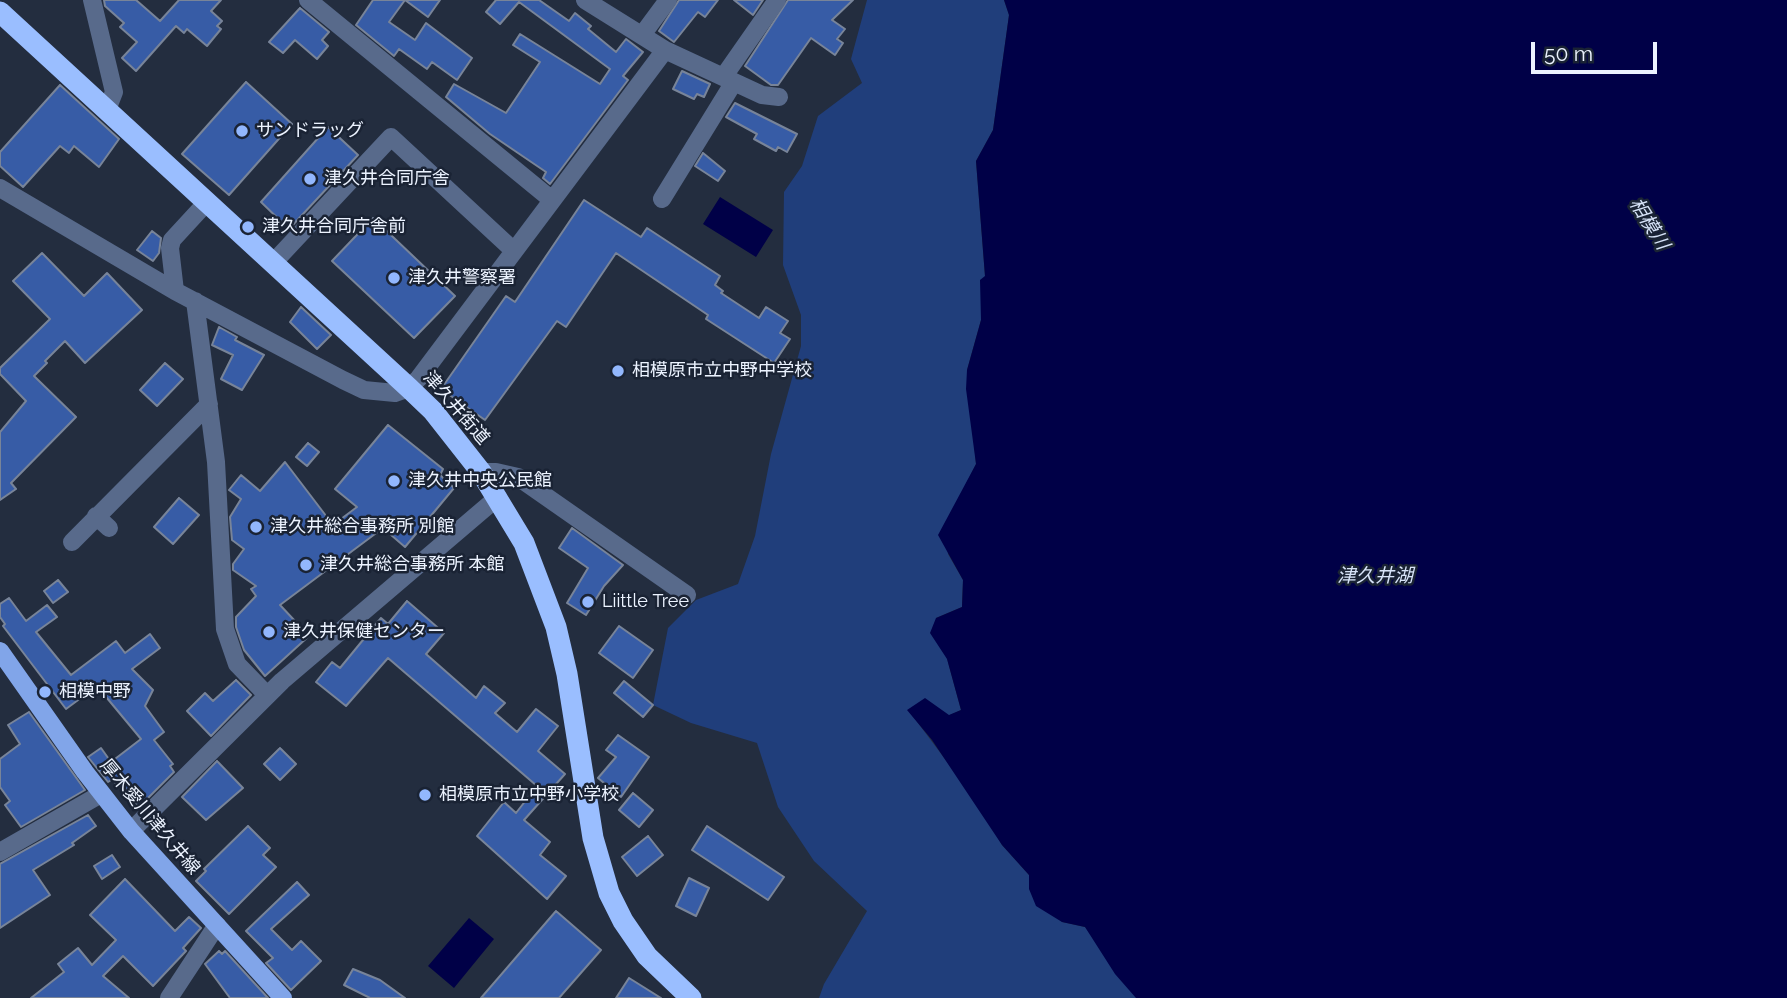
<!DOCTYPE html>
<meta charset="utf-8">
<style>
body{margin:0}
#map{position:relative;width:1787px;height:998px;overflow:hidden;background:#232d3f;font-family:Raleway,sans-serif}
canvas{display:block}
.scale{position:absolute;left:1531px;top:42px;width:126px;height:32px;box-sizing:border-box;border:4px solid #ecf3ff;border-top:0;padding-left:9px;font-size:21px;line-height:24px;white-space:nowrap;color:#ecf3ff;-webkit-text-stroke:5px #1a2334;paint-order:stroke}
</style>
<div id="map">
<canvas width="1787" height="998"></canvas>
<div class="scale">50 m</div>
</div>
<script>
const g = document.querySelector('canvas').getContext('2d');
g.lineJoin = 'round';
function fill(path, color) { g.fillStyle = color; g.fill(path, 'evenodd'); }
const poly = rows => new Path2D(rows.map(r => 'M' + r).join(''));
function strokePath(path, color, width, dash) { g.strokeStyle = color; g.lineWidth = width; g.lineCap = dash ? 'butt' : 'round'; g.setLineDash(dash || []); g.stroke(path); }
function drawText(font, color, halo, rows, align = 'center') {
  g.font = font + ' Raleway,"Noto Sans JP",sans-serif'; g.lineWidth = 5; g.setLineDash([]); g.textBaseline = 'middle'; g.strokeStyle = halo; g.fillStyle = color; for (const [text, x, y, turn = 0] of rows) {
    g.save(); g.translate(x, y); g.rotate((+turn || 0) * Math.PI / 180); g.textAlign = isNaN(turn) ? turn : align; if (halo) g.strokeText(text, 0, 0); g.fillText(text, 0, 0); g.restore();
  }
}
const green = poly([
 [867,0,1004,0,1009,15,993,130,976,161,985,276,981,320,967,370,976,464,946,525,948,554,963,580,962,607,936,618,961,710,950,715,912,715,978,803,1002,845,1029,875,1062,922,1085,927,1139,998,819,998,824,984,867,911,814,861,778,807,757,743,691,723,653,705,668,628,696,600,738,584,755,536,771,454,801,346,801,315,783,265,784,192,802,166,818,116,862,83,851,59]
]);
const water = poly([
 [1004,0,1787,0,1787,998,1136,998,1115,974,1085,927,1062,922,1036,906,1029,889,1029,875,1002,845,932,740,907,710,925,698,949,715,961,710,947,659,930,633,936,618,962,607,963,580,938,535,976,464,966,389,967,370,981,320,980,280,985,276,976,161,993,130,1009,15],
 [720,197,773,230,756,257,703,224],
 [469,918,494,939,454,988,428,966]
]);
const building = poly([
 [104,0,136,0,160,21,179,0,221,0,211,11,222,21,217,26,221,29,207,46,187,29,184,33,176,26,136,71,122,58,137,42,120,27,124,23,105,6,104,0],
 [373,0,440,0,428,17,405,0,389,22,415,40,426,23,472,58,457,80,432,62,427,69,399,49,394,56,356,25,373,0],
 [496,0,539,0,569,21,575,13,591,26,588,29,616,52,626,39,643,52,623,76,628,80,550,184,543,178,546,172,490,134,446,97,454,84,506,113,540,62,513,45,520,34,600,84,610,69,519,2,500,24,486,12,496,0],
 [679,0,718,0,705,17,698,12,674,42,659,31,679,0],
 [734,0,763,0,753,15,734,0],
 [788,0,853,0,832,20,845,29,837,39,843,43,835,55,811,38,778,85,771,85,745,66,788,0],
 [300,8,329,32,322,40,328,46,317,59,295,40,283,53,269,42,300,8],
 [682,71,710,84,704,97,697,94,694,99,673,89,682,71],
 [246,82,292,124,229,195,182,154,246,82],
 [60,85,119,139,99,167,74,146,69,153,60,146,23,187,0,166,0,152,60,85],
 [735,103,797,134,787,152,778,147,776,151,754,139,757,134,726,117,735,103],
 [328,127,358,155,289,229,261,202,328,127],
 [703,153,725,171,718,181,695,166,703,153],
 [584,200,641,237,647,228,720,276,715,285,723,291,721,293,759,318,766,307,788,321,780,333,790,339,774,363,706,319,708,315,616,253,566,327,557,321,485,420,441,389,506,296,515,302,584,200],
 [373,218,455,296,414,338,332,261,373,218],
 [152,231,161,238,159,253,153,261,137,250,152,231],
 [42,253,84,296,107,273,142,310,85,363,65,341,45,361,47,363,34,376,76,417,11,483,16,489,0,500,0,432,26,401,0,374,0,368,50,319,13,281,42,253],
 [301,307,331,335,317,349,290,322,301,307],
 [219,327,237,337,235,340,264,355,242,390,221,379,233,355,212,345,219,327],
 [165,363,183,379,157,406,140,390,165,363],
 [388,425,443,469,440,475,454,488,405,547,383,528,280,605,309,636,265,676,244,650,236,627,236,617,256,596,251,589,256,586,233,570,233,564,244,549,232,540,230,517,241,499,229,490,241,475,260,491,285,462,333,525,357,507,335,489,388,425],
 [308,443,319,452,307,466,296,457,308,443],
 [179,498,199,515,173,544,154,527,179,498],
 [572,528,623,565,604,586,586,615,567,603,588,568,559,548,572,528],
 [58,580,68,592,53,603,44,591,58,580],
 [9,598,26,621,47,605,57,617,36,632,71,675,116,641,125,653,150,634,160,648,132,669,153,690,145,706,164,732,154,740,173,764,170,766,174,772,139,807,120,781,116,784,113,779,108,782,88,757,101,748,111,762,141,739,97,686,66,709,3,626,5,624,0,617,0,604,9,598],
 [407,601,444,633,426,654,476,698,484,686,505,703,495,713,517,732,536,709,558,726,538,751,565,774,524,820,550,842,540,855,566,876,547,899,477,836,504,802,516,813,537,786,388,658,346,706,316,682,332,662,340,668,381,618,388,624,407,601],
 [619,626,653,650,633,678,599,653,619,626],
 [236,680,251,695,211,736,187,711,205,693,213,701,236,680],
 [624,681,653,705,643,717,614,693,624,681],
 [29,712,85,790,21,827,5,805,10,801,0,787,0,759,20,744,8,725,29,712],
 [618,735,649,757,621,797,598,778,616,757,606,750,618,735],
 [280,748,296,764,280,780,264,764,280,748],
 [217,761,243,788,206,820,182,797,217,761],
 [633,793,653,810,639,827,619,810,633,793],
 [88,815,96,826,72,843,74,845,33,870,50,895,0,928,0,864,88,815],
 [248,826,270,848,263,855,276,867,229,914,196,881,206,871,204,869,248,826],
 [707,826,784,877,768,900,692,850,707,826],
 [648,836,663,855,637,876,622,857,648,836],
 [112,855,120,867,102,879,94,866,112,855],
 [689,878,709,888,696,916,676,906,689,878],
 [125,879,175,931,189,917,201,928,183,948,186,951,153,986,123,956,103,976,129,998,31,998,64,972,58,964,78,948,92,965,116,940,90,915,125,879],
 [297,882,309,895,271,929,292,950,301,941,321,961,291,990,266,963,273,958,246,931,297,882],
 [556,911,601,950,559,998,481,998,556,911],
 [219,951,222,954,225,951,268,998,230,998,205,964,219,951],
 [353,969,380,980,405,998,370,998,344,985,353,969],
 [629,978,661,998,616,998,629,978]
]);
const minor = poly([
 [92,0,114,92,107,110],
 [308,0,552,200],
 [642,35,668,0],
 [665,50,762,95,779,97],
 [724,76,777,0],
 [0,188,175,291,343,380,364,390,395,393,409,388,419,378,665,50,585,0],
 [662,199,734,82],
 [273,263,391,137,513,250],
 [175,291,170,248,172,240,207,202],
 [195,301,216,462,225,629,237,664,267,695],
 [481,472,496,472,518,477,687,595],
 [96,516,109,528],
 [72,542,209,404],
 [131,831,282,681,498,497],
 [0,852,101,794],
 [169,998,217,925]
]);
const major = poly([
 [0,651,85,772,131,831,283,998]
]);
const highway = poly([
 [0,12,409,388,433,411,481,472,524,543,556,627,567,674,593,838,609,893,623,921,647,956,691,998]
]);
const markers = [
 [242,131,7,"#92b7fd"],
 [310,179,7,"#92b7fd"],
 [248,227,7,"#92b7fd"],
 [394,278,7,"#92b7fd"],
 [618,371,7,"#92b7fd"],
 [394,481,7,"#92b7fd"],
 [256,527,7,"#92b7fd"],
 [306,565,7,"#92b7fd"],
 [588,602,7,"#92b7fd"],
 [269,632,7,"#92b7fd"],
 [45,692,7,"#92b7fd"],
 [425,795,7,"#92b7fd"]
];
const poiNames = [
 ["サンドラッグ",256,131],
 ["津久井合同庁舎",324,179],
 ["津久井合同庁舎前",262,227],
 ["津久井警察署",408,278],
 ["相模原市立中野中学校",632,371],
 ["津久井中央公民館",408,481],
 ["津久井総合事務所 別館",270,527],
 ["津久井総合事務所 本館",320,565],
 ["Liittle Tree",602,602],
 ["津久井保健センター",283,632],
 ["相模中野",59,692],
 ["相模原市立中野小学校",439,795]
];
const streetNames = [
 ["津久井街道",456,408,49],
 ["厚木愛川津久井線",150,817,50]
];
const waterNames = [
 ["相模川",1649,224,58],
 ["津久井湖",1375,576]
];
fill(green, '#203e7b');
fill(water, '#000047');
fill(building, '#375ca6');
strokePath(building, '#788499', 2);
strokePath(minor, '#586a8b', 18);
strokePath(major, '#81a5e9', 18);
strokePath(highway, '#9abeff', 21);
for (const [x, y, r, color] of markers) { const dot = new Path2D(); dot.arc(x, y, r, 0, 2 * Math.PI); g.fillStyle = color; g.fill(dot); strokePath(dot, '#1a2334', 2.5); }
drawText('18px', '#ecf3ff', '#1a2334', poiNames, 'left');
drawText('18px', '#ecf3ff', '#1a2334', streetNames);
drawText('italic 19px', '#d7e3f8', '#1a2334', waterNames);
</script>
